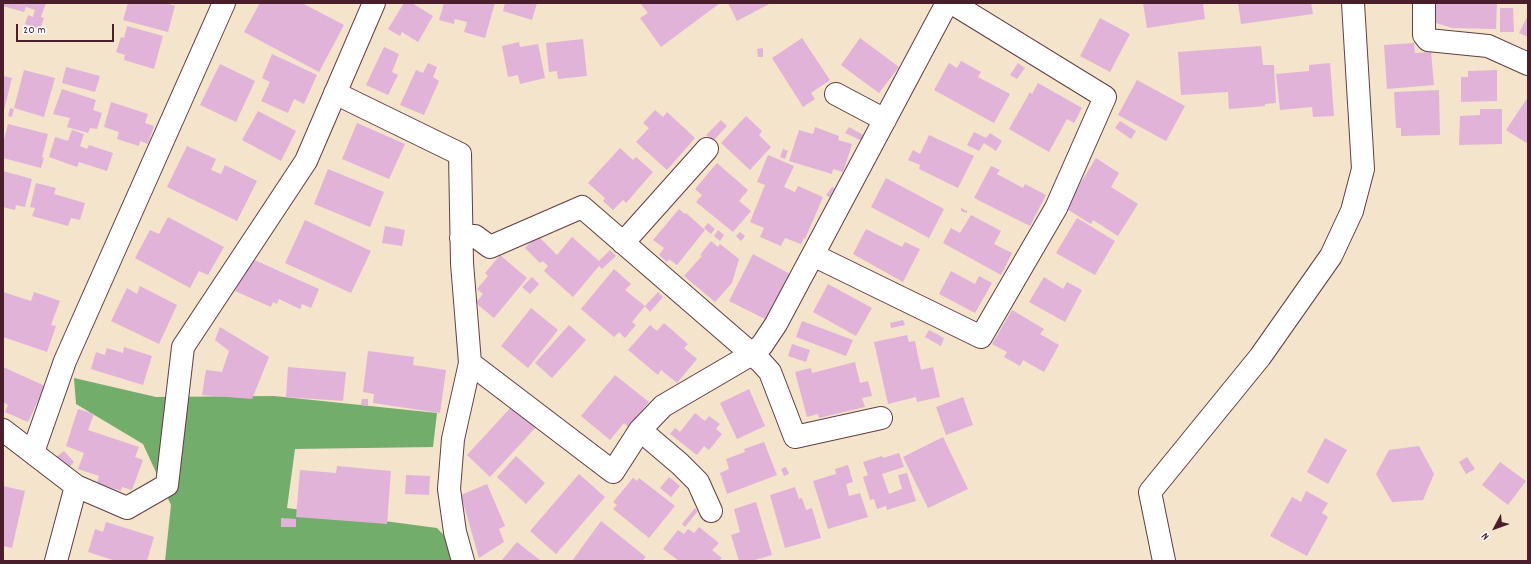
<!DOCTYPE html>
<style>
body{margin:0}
#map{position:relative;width:1531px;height:564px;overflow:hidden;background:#f3e4cb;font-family:Dekko,sans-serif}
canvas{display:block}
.frame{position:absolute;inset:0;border:4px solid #4a1f2b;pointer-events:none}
.north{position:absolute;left:1475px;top:508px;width:40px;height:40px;-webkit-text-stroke:3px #fff;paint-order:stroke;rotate:229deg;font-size:11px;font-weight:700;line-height:16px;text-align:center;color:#4a1f2b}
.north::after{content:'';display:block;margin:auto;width:14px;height:18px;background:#4a1f2b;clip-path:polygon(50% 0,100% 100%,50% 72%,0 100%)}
.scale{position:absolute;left:16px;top:24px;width:98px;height:18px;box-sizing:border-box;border:2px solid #4a1f2b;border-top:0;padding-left:5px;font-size:12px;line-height:14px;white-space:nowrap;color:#4a1f2b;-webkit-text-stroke:3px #fff;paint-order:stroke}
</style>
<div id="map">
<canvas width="1531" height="564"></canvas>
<div class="frame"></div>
<div class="north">N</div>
<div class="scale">20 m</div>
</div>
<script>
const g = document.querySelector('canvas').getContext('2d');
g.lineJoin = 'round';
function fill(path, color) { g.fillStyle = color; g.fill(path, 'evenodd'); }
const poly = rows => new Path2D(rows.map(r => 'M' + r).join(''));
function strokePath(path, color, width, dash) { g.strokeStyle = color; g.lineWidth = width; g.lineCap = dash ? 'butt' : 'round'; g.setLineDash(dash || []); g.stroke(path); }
const forest = poly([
 [74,378,156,397,274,396,437,413,433,447,295,449,287,508,437,528,468,561,165,561,171,505,143,444,76,404]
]);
const building = poly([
 [3,3,46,3,41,17,44,18,40,29,25,24,28,15,33,17,35,10,26,7,24,12,3,6],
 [128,3,166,3,175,6,168,32,123,20],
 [260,3,302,3,344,25,319,72,244,32],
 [404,3,412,3,433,16,418,42,402,32,400,36,388,29],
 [444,3,495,3,485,38,464,32,467,22,455,19,454,24,439,20],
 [505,3,537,3,532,20,503,11],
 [640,3,720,3,661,47,640,18,648,13],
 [728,3,771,3,737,21],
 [1143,3,1203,3,1205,19,1147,28],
 [1238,3,1311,3,1313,14,1241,24],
 [1436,3,1497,3,1496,29,1452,28,1436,23],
 [1500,8,1513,8,1514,32,1500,32],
 [1528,15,1528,37,1519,33],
 [1100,18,1130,34,1110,72,1080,56],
 [127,26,163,36,154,69,124,60,125,55,116,52,121,37,124,38],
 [802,38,830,80,811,93,815,99,803,107,772,58],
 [860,38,899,67,879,93,841,65],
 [583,39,587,76,558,79,557,71,549,72,546,43],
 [519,42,520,47,538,44,545,78,520,84,518,75,508,77,502,46],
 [1414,43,1415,53,1431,52,1434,85,1387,89,1384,45],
 [1261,46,1263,65,1274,65,1276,103,1265,104,1265,106,1229,109,1228,92,1181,95,1178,52],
 [384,47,399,54,392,72,398,75,388,95,366,85],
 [763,48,763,57,758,57,757,49],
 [272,54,317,75,304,104,294,99,288,113,261,101,270,82,262,78],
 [961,61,981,72,978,77,1010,94,994,123,934,90,949,63,957,68],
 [428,63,437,67,433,77,439,81,424,115,400,105,416,70,423,73],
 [1018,63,1025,68,1017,79,1010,75],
 [1330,63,1334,116,1313,117,1312,107,1280,110,1276,74,1309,71,1309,65],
 [220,64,255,81,236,122,200,105],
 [66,67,100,76,95,92,62,83],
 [24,70,55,78,44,117,14,108],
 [1497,70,1497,101,1461,102,1461,77,1468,77,1468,71],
 [3,76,12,78,4,110,3,110],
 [1137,80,1185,106,1166,141,1118,115],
 [1038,83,1082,108,1074,123,1067,119,1049,152,1009,129,1030,92,1032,94],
 [62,89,96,100,93,110,102,113,97,129,90,128,88,133,67,127,70,118,53,114],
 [1439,90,1440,135,1401,136,1401,128,1396,128,1394,92],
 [1528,97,1528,144,1506,130],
 [111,102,148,114,145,123,154,126,148,144,140,141,139,146,117,139,119,132,104,127],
 [10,108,14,109,12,117,8,116],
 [1480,109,1502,109,1502,144,1459,145,1460,116,1480,115],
 [655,110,663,117,667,112,695,138,667,170,636,142,649,128,643,123],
 [258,111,296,131,281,161,242,140],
 [746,116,762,131,759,135,771,147,750,170,721,143],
 [721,120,727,126,713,141,706,135],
 [1120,121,1136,131,1131,139,1115,128],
 [357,123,405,144,389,179,342,159],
 [8,124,48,134,42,157,44,158,41,168,3,158,3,144],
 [815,127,839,136,838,140,852,144,843,172,833,169,832,174,789,161,799,130,813,134],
 [849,127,865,136,862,141,845,133],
 [72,130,84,134,80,146,87,149,89,145,113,153,107,171,79,162,77,167,49,157,55,137,68,141],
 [974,132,986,138,990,133,1002,141,996,151,984,143,979,151,967,145],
 [929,135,974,156,958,188,919,169,920,165,908,160,913,150,920,154],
 [187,146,216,159,211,170,221,174,225,165,257,181,237,221,167,187],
 [620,148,633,160,636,157,653,172,626,203,623,200,613,210,603,201,605,198,588,183],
 [783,149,788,151,785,159,780,157],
 [768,155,794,166,784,187,795,192,798,186,823,197,805,239,804,238,801,244,785,238,781,246,760,237,764,228,750,222,765,185,757,182],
 [1096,158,1119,173,1111,187,1138,204,1118,236,1093,220,1091,224,1065,208],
 [717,163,748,190,739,201,751,211,733,232,696,202,702,195,695,189],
 [991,166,1000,170,997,174,1023,188,1025,184,1046,195,1030,226,974,198],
 [328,169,384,192,370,227,314,204],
 [3,171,32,179,25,207,16,205,15,210,3,207],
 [886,178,944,209,929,238,871,207],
 [36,183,56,188,54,194,85,203,80,220,71,218,68,226,32,216,35,208,30,207],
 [832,187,837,190,831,198,826,195],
 [961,208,967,211,967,213,961,211],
 [679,209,685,214,686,213,705,230,677,265,669,259,667,262,659,255,664,248,653,240],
 [971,215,1001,231,994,244,1012,253,1001,275,943,243,951,228,960,233],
 [168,217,224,247,208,275,199,271,190,288,135,258,150,230,159,234],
 [1077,218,1115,241,1095,275,1056,253],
 [305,220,371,251,351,293,285,263],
 [708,223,715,229,711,234,704,228],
 [385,226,405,230,402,246,382,243],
 [866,229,902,247,905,242,920,249,903,282,853,254],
 [718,230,724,235,720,241,714,236],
 [740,232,745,236,741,241,736,236],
 [537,235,557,255,572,237,599,261,610,250,616,256,602,269,599,266,573,297,544,271,548,266,543,261,540,263,525,248],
 [711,241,718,247,720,244,739,259,732,283,715,302,684,276,702,256,700,255],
 [753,254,790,274,767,320,729,301],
 [500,255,527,278,494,318,476,303,483,294,477,289,488,276,485,273],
 [250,258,319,289,311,308,302,304,300,309,279,299,277,304,273,302,271,307,235,291],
 [614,269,631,284,625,290,645,306,632,322,636,325,625,338,619,332,614,337,581,309],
 [951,271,975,284,979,276,992,283,975,313,939,294],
 [532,277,539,284,530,294,522,287],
 [1044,277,1063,289,1067,282,1082,290,1065,322,1029,302],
 [828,284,872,308,856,336,813,312],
 [140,286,177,305,159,344,111,321,127,288,137,294],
 [3,292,31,301,34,292,60,301,51,325,56,326,47,352,3,337],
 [658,292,663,297,650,312,645,306],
 [531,308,558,330,528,368,501,346],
 [1012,310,1044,329,1040,334,1059,345,1044,372,1023,360,1020,366,1004,357,1007,352,992,344],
 [903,320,905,325,891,328,890,323],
 [802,321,853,340,846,356,796,337],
 [664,323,688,344,684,348,697,359,677,383,661,370,658,375,628,350,650,325,657,331],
 [569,325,586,340,552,378,535,363],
 [220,327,269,357,252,399,202,395,206,370,222,372,229,351,215,340],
 [929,330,944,338,941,346,925,337],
 [907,335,909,342,915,341,921,370,933,367,940,397,917,402,916,397,888,404,874,342],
 [792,344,810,350,806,362,788,356],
 [124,347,152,356,143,385,91,369,96,352,105,355,107,348,123,353],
 [368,351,414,357,413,365,446,370,440,413,373,403,374,394,363,392],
 [855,362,860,383,868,381,872,396,862,398,865,407,819,418,818,414,807,417,795,372,811,368,812,373],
 [3,367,45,386,28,422,5,412,8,405,3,402],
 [288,367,346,372,343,401,286,397],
 [615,375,649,402,628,427,624,423,610,440,581,416],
 [749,389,765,426,737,439,720,403],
 [963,397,973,425,946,435,936,407],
 [362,399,368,399,368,406,361,405],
 [514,404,537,426,490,477,467,455],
 [78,409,94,414,88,430,139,447,135,457,143,460,132,490,122,487,121,491,97,483,99,476,78,469,84,453,66,446],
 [695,413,705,421,709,416,720,424,716,429,722,434,709,450,704,446,697,455,670,434,675,428,680,432],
 [943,437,968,489,928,508,903,457],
 [1325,438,1347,450,1328,484,1307,472],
 [764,442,777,475,727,494,720,473,729,469,726,459,745,452,744,449],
 [1419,446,1434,474,1423,500,1392,502,1376,474,1389,450],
 [64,451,74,462,67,469,56,457],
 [899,453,904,467,882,474,889,494,902,489,898,475,907,473,916,501,887,510,886,506,877,509,874,499,870,500,863,477,868,475,863,462,882,456,883,458],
 [516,456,545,483,526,504,497,477],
 [1467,457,1475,469,1466,474,1459,462],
 [1500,462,1526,481,1508,505,1482,485],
 [848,465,853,482,846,484,849,496,860,493,868,517,828,529,813,481,836,474,835,469],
 [337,466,391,471,387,524,296,517,300,470,336,473],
 [786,467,789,474,784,476,781,469],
 [579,474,605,497,556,554,530,531],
 [406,475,430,476,429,495,405,494],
 [669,477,680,486,671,497,660,488],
 [633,478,637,481,639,478,675,506,649,538,613,509,617,505,613,502],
 [487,484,505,526,499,529,504,542,479,558,461,495],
 [3,486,25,491,12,548,3,546],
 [795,487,799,499,802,498,806,510,812,508,821,538,785,548,770,495],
 [1306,491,1328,503,1322,513,1328,517,1307,556,1270,536,1292,497,1301,502],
 [756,502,772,555,751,561,739,561,731,535,740,532,734,509],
 [695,508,698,511,685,527,682,524],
 [281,518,296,519,296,527,281,527],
 [601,521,646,557,642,561,572,561],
 [106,522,154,537,147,561,116,561,88,552,95,529,103,532],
 [699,527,719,543,712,550,722,558,719,561,679,561,663,549,678,530,684,534,688,529,694,533],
 [517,542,541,561,501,561]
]);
const minor = poly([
 [1424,3,1424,35,1428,40,1488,46,1528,64],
 [335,93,460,154,462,263,470,363,453,439,449,489,455,532,463,561],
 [836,94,885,120],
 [461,238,475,236,490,247,582,207,761,362,770,372,795,437,881,418],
 [623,243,707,149],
 [813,255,981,337,1056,208,1105,97,952,3],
 [470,363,613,472,640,430,663,406,752,354,762,345,776,324,947,3],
 [3,430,76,486,127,508,167,485,183,347,306,161,374,3],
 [640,430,680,464,698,482,711,511],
 [33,452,65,361,224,3],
 [56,561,76,486],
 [1164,561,1150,492,1260,357,1331,256,1352,211,1363,169,1353,3]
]);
fill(forest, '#73ad6c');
fill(building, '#e1b3d9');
strokePath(minor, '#633d43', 24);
strokePath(minor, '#fff', 22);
</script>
